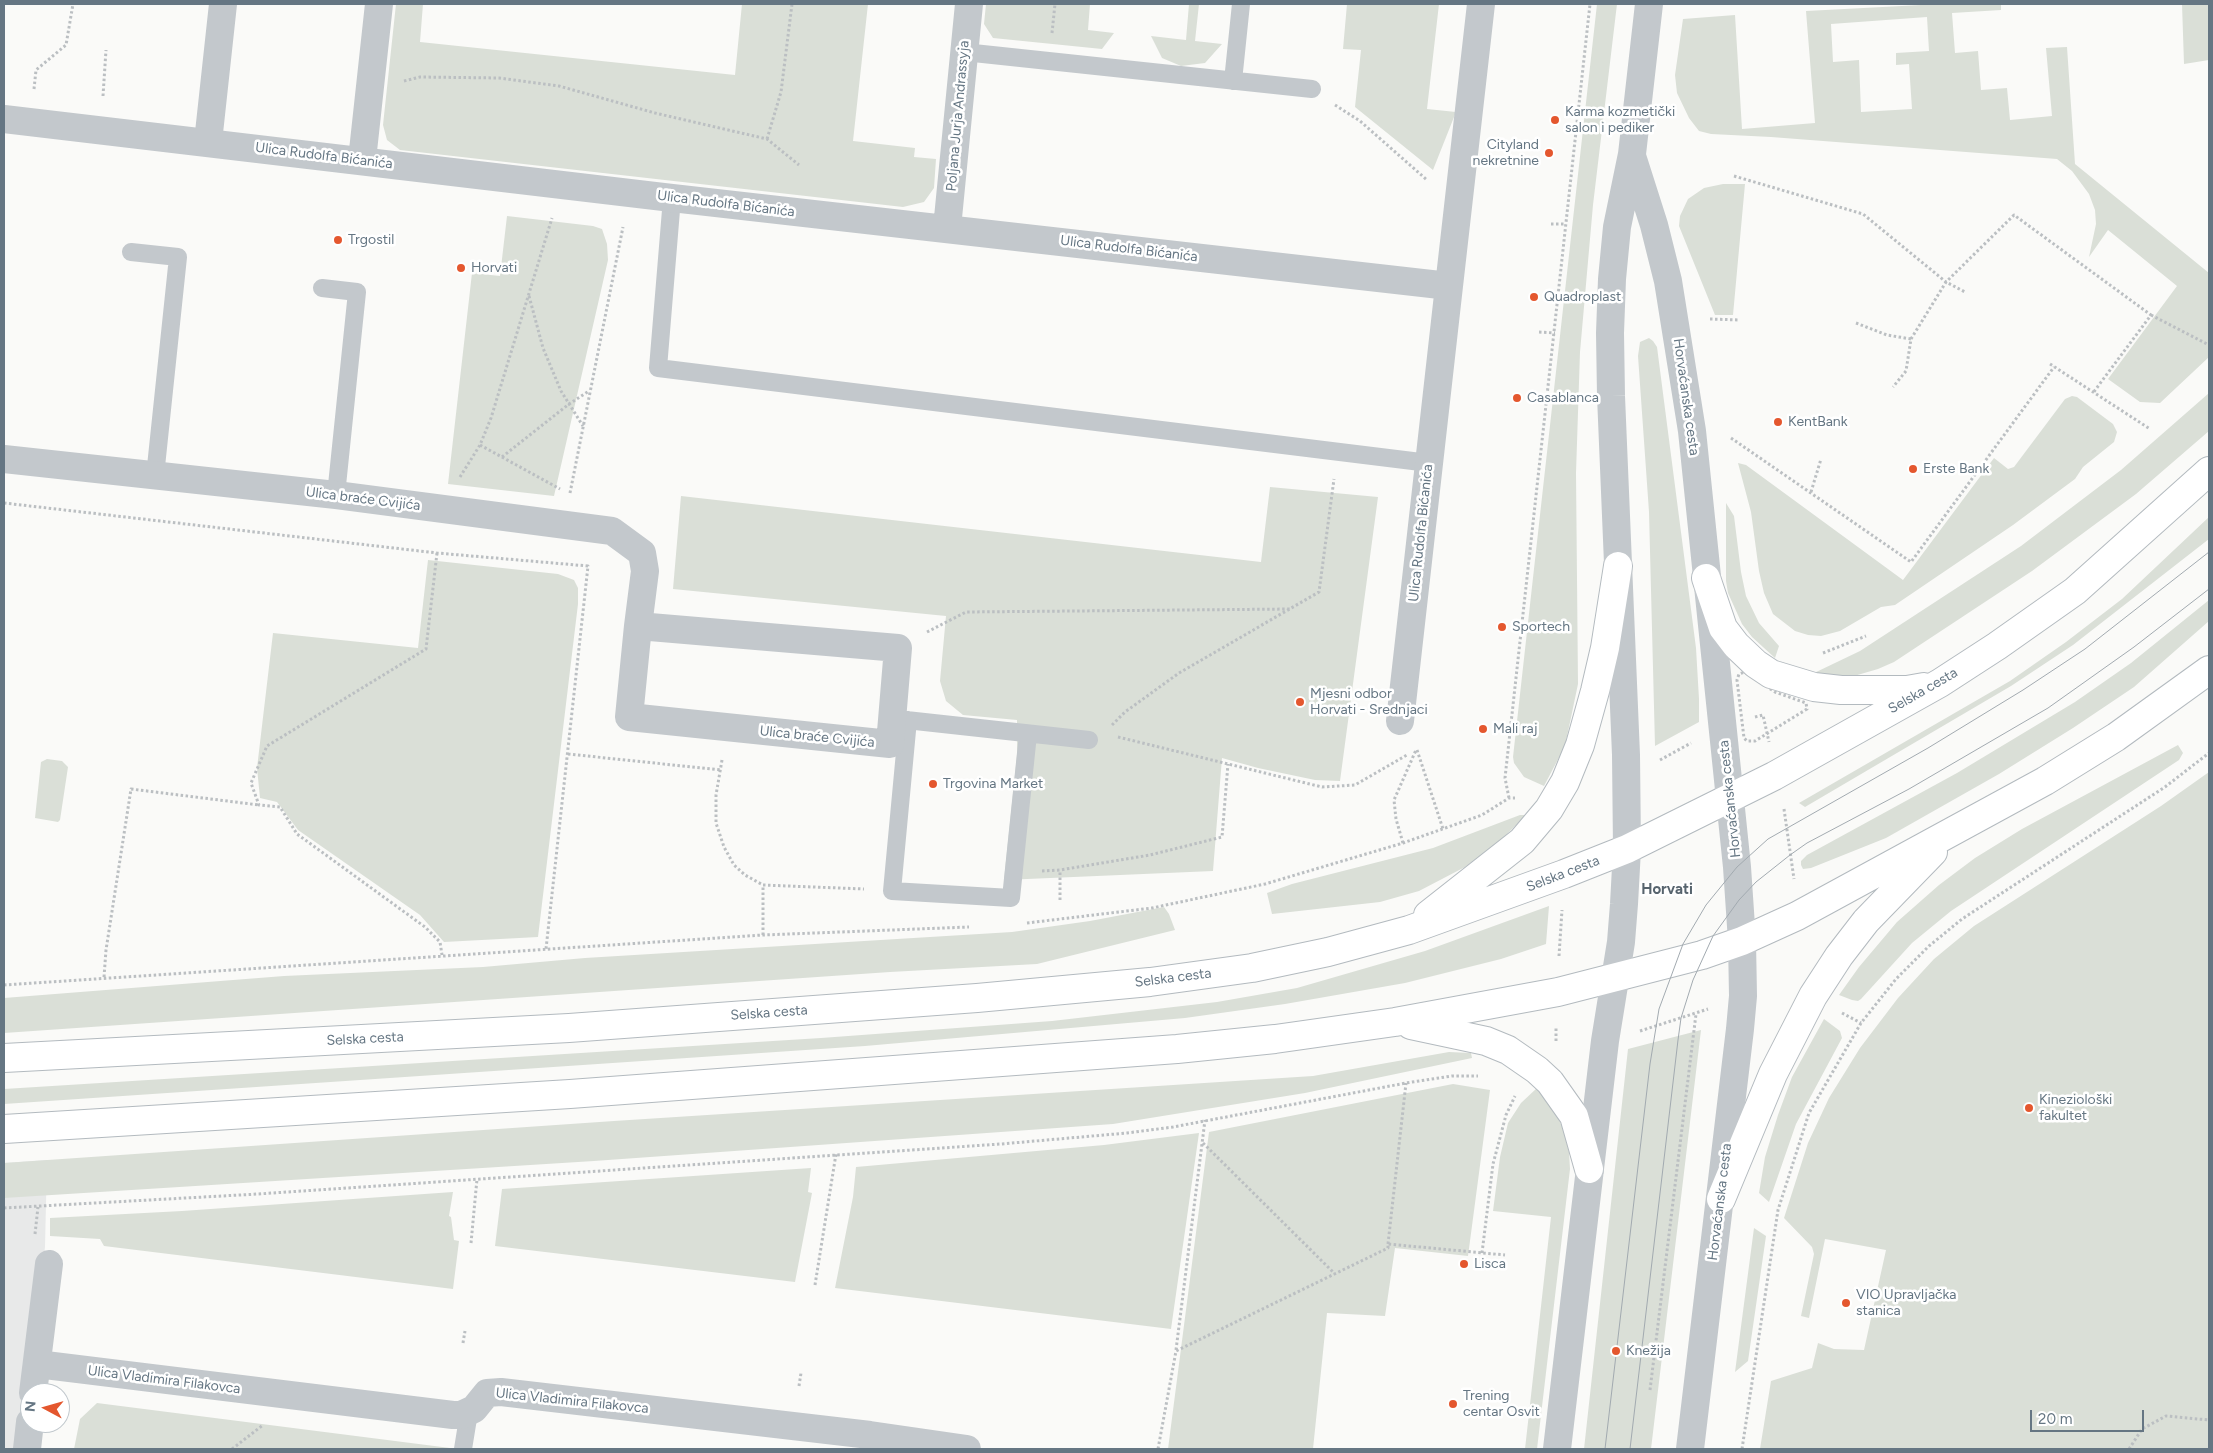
<!DOCTYPE html>
<meta charset="utf-8">
<style>
body{margin:0}
#map{position:relative;width:2213px;height:1453px;overflow:hidden;background:#fafaf8;font-family:Figtree,sans-serif}
canvas{display:block}
.frame{position:absolute;inset:0;border:5px solid #657683;pointer-events:none}
.north{position:absolute;left:20px;top:1383px;width:50px;height:50px;box-sizing:border-box;background:#fff;border:1px solid #c1c8cd;border-radius:50%;rotate:276deg;font-size:14px;font-weight:700;line-height:20px;text-align:center;color:#657683}
.north::after{content:'';display:block;margin:auto;width:18px;height:22px;background:#e4572e;clip-path:polygon(50% 0,100% 100%,50% 72%,0 100%)}
.scale{position:absolute;left:2030px;top:1410px;width:114px;height:22px;box-sizing:border-box;border:2px solid #657683;border-top:0;padding-left:6px;font-size:15px;line-height:18px;white-space:nowrap;color:#657683;-webkit-text-stroke:4px #fff;paint-order:stroke}
</style>
<div id="map">
<canvas width="2213" height="1453"></canvas>
<div class="frame"></div>
<div class="north">N</div>
<div class="scale">20 m</div>
</div>
<script>
const g = document.querySelector('canvas').getContext('2d');
g.lineJoin = 'round';
function fill(path, color) { g.fillStyle = color; g.fill(path, 'evenodd'); }
const poly = rows => new Path2D(rows.map(r => 'M' + r).join(''));
function strokePath(path, color, width, dash) { g.strokeStyle = color; g.lineWidth = width; g.lineCap = dash ? 'butt' : 'round'; g.setLineDash(dash || []); g.stroke(path); }
function drawText(font, color, halo, rows, align = 'center') {
  g.font = font + ' Figtree,sans-serif'; g.lineWidth = 5; g.setLineDash([]); g.textBaseline = 'middle'; g.strokeStyle = halo; g.fillStyle = color; for (const [text, x, y, turn = 0] of rows) {
    g.save(); g.translate(x, y); g.rotate((+turn || 0) * Math.PI / 180); g.textAlign = isNaN(turn) ? turn : align; if (halo) g.strokeText(text, 0, 0); g.fillText(text, 0, 0); g.restore();
  }
}
const built = poly([
 [47,1160,45,1247,18,1449,4,1449,4,1163]
]);
const green = poly([
 [396,4,423,4,420,42,735,75,742,4,868,4,853,141,915,148,914,157,936,159,934,188,924,202,903,207,400,150,387,140,383,125],
 [986,4,1090,4,1088,30,1114,33,1102,49,993,38,984,24],
 [1189,4,1199,4,1195,41,1222,44,1205,63,1181,66,1162,58,1151,36,1186,40],
 [1347,4,1439,4,1427,109,1456,112,1433,170,1355,107,1361,50,1343,49],
 [1597,4,1617,4,1593,205,1580,352,1576,473,1578,684,1565,746,1544,786,1524,777,1514,763,1513,757],
 [1940,4,2001,4,2001,10,1952,13,1955,53,1978,51,1981,90,2007,88,2010,120,2052,116,2046,48,2067,47,2075,164,2209,273,2209,357,2160,403,2140,402,2108,379,2177,286,2108,230,2089,257,2096,224,2095,210,2089,194,2072,171,2057,159,1771,137,1711,134,1699,131,1689,118,1677,93,1675,75,1683,19,1735,15,1742,129,1815,123,1806,11],
 [1927,17,1929,51,1896,53,1896,65,1909,64,1912,109,1861,112,1859,60,1833,62,1831,24],
 [2182,4,2209,4,2209,60,2184,64],
 [1723,184,1745,184,1733,315,1715,315,1679,226,1680,216,1688,199,1704,188],
 [507,216,593,226,602,229,607,244,608,260,554,496,448,484,472,273,500,276],
 [1649,338,1653,341,1657,347,1696,648,1699,699,1699,722,1655,746,1649,512,1638,356,1640,342],
 [2209,393,2209,431,2136,494,2032,571,1894,662,1878,669,1854,676,1844,677,1812,674,1860,651,2021,546,2121,470],
 [2072,396,2077,397,2113,424,2117,432,2114,442,2083,467,2075,479,2013,525,1895,605,1881,607,1840,631,1821,636,1808,635,1795,631,1773,614,1764,593,1759,571,1751,512,1738,463,1746,465,1903,580,1994,458,2008,469,2014,467,2065,399],
 [1270,487,1378,497,1340,781,1315,780,1258,768,1222,758,1213,871,1004,880,1017,755,1017,720,963,715,946,701,940,681,946,616,673,589,681,496,1261,562],
 [1726,503,1734,516,1741,572,1746,596,1759,623,1779,646,1775,658,1752,637,1742,624,1728,593,1726,581],
 [2209,517,2209,539,2073,645,2011,686,1805,807,1799,803,2010,681,2066,642,2122,599],
 [428,560,558,574,574,580,578,588,578,604,538,937,444,942,420,915,298,830,277,802,260,798,257,768,273,633,418,648],
 [2209,600,2209,621,2134,687,2073,728,1999,774,1886,838,1811,868,1803,869,1801,865,1801,861,1807,855,1957,773,2075,702,2131,663],
 [2178,745,2183,753,2179,760,1951,911,1912,943,1861,999,1858,1001,1852,1000,1839,995,1859,967,1897,922,1939,885,1975,858,2022,829],
 [47,759,62,761,68,767,60,820,58,822,35,818,41,762],
 [2209,772,2209,1449,1760,1449,1771,1381,1812,1368,1818,1343,1834,1349,1864,1350,1886,1250,1825,1239,1809,1318,1801,1316,1814,1254,1812,1247,1784,1218,1808,1143,1829,1098,1860,1048,1898,998,1934,959,1974,926,2161,806],
 [1520,815,1526,815,1499,842,1465,867,1419,891,1380,902,1272,914,1267,893,1292,884,1433,848],
 [1549,906,1546,944,1501,959,1405,983,1285,1004,1185,1018,865,1046,4,1104,4,1089,821,1038,1052,1021,1217,1002,1297,988,1425,951],
 [1164,907,1169,914,1175,930,1037,964,890,972,4,1033,4,998,284,976,483,967,585,958,1012,932,1090,921],
 [1824,1019,1840,1031,1842,1038,1796,1124,1769,1202,1759,1193,1765,1157,1778,1115,1792,1077],
 [1701,1030,1651,1449,1584,1449,1628,1049],
 [1449,1052,1471,1053,1472,1058,1305,1093,1113,1124,594,1161,4,1198,4,1163,614,1121,1313,1076],
 [1453,1084,1490,1090,1468,1256,1395,1248,1385,1316,1327,1313,1313,1449,1168,1449,1209,1132],
 [1538,1087,1557,1115,1563,1129,1569,1152,1570,1169,1537,1449,1525,1449,1551,1217,1493,1211,1500,1157,1508,1123,1521,1103],
 [1199,1133,1171,1329,835,1288,853,1197,856,1167,1104,1145],
 [811,1168,808,1192,812,1193,795,1282,495,1246,502,1189],
 [453,1192,449,1216,451,1217,454,1240,459,1241,453,1289,104,1246,100,1239,50,1236,50,1218,182,1211],
 [1754,1228,1766,1236,1748,1361,1735,1372],
 [97,1403,450,1448,450,1449,74,1449,80,1419]
]);
const path = poly([
 [1052,33,1055,4],
 [404,81,420,77,499,78,559,86,655,113,767,139,799,165],
 [34,89,36,70,66,45,73,4],
 [103,96,106,50],
 [1335,105,1360,121,1427,180],
 [767,139,781,92,792,4],
 [1734,176,1863,214,1946,282,2014,215,2151,315,2093,393],
 [1551,224,1565,224],
 [529,296,543,348,561,391,583,426],
 [2151,315,2209,345],
 [1710,319,1739,320],
 [1856,323,1887,335,1911,339,1906,371,1893,387],
 [1539,332,1555,333],
 [1911,339,1946,282,1965,292],
 [2050,364,2150,429],
 [1731,438,1911,562,2054,367],
 [480,445,560,489],
 [502,457,569,404,589,391],
 [460,477,480,445,491,418,552,218],
 [1811,492,1821,459],
 [570,493,623,227],
 [4,503,437,553,588,566,546,949],
 [437,553,426,649,267,746,251,783,259,805,280,807,297,834,425,927,440,942,442,955],
 [927,632,966,612,1292,609],
 [1823,653,1866,636],
 [1745,672,1775,692,1806,703,1807,709,1755,741,1747,741,1744,738,1737,680,1739,674,1745,672],
 [1755,717,1763,715,1769,742],
 [1112,725,1125,712,1179,673,1319,592,1334,479],
 [1118,737,1322,787,1355,785,1407,755],
 [1417,750,1443,829],
 [568,754,721,770],
 [722,760,716,795,716,823,724,847,734,865,745,875,763,885],
 [1660,760,1691,743],
 [1509,798,1505,778,1590,4],
 [1784,809,1794,879],
 [1403,843,1396,819,1394,800,1416,750],
 [1042,871,1060,870,1150,855,1222,837,1228,764],
 [1060,900,1060,870],
 [1027,923,1152,908,1265,884,1403,843,1482,815,1509,798,1515,798],
 [763,935,763,885,864,889],
 [1559,956,1562,910],
 [104,977,106,950,131,789,259,805],
 [4,985,763,935,969,927],
 [1842,1013,1861,1023],
 [1640,1031,1708,1009],
 [1556,1041,1556,1028],
 [1203,1143,1335,1274],
 [4,1208,258,1194,1001,1144,1127,1133,1173,1127,1406,1083,1452,1076,1478,1076],
 [35,1234,38,1207],
 [471,1243,477,1179],
 [1388,1244,1406,1083],
 [1482,1253,1493,1164,1506,1115,1515,1096],
 [815,1285,836,1154],
 [463,1343,465,1331],
 [1176,1350,1205,1120],
 [799,1386,801,1373],
 [1650,1390,1696,1014],
 [232,1449,263,1425],
 [1158,1449,1176,1351,1388,1248,1388,1244,1505,1255],
 [1742,1449,1778,1210,1809,1113,1861,1023,1896,979,1929,946,1962,919,2165,787,2209,753],
 [2129,1449,2142,1429,2166,1416,2209,1420]
]);
const service = poly([
 [964,52,1312,89],
 [1233,81,1241,4],
 [672,198,658,368,1429,463],
 [131,252,178,257,155,476],
 [322,288,357,292,336,495],
 [897,719,1089,740],
 [908,720,892,891,1011,898,1028,734],
 [463,1449,469,1412]
]);
const minor = poly([
 [4,119,672,198,1449,286,1400,721],
 [208,142,223,4],
 [362,160,379,4],
 [947,228,969,4],
 [1449,286,1481,4],
 [4,459,336,495,612,531,642,553,645,571,638,626,629,717,890,744,898,648,638,626],
 [37,1364,453,1415,461,1415,474,1409,487,1393,501,1392,870,1435,967,1449],
 [33,1393,49,1264],
 [27,1449,30,1422]
]);
const tertiary = poly([
 [1632,156,1654,225,1668,281,1692,431,1737,867,1742,941,1743,996,1740,1029,1690,1449],
 [1557,1449,1605,1041,1621,942,1624,904,1627,849,1626,755,1611,396,1610,333,1612,279,1617,227,1632,154,1649,4]
]);
const secondary = poly([
 [1706,578,1723,628,1736,645,1756,664,1771,674,1814,687,1841,690,1907,690,1924,687],
 [1428,915,1522,841,1549,809,1565,782,1580,745,1595,691,1605,648,1618,566],
 [1411,1025,1486,1041,1508,1050,1537,1070,1550,1082,1574,1116,1589,1169],
 [4,1058,569,1028,977,998,1150,982,1252,968,1328,952,1409,930,1564,874,1627,849,1774,776,1940,683,1997,646,2075,591,2209,471],
 [4,1129,570,1094,1177,1049,1275,1039,1395,1022,1558,992,1702,955,1742,941,1797,916,2045,781,2116,737,2209,670],
 [1721,1199,1773,1074,1813,996,1839,956,1866,921,1933,852]
]);
const tram = poly([
 [1605,1449,1650,1064,1659,1009,1683,944,1706,905,1737,867,1768,839,1928,748,2023,690,2085,649,2209,552],
 [1630,1449,1678,1040,1681,1018,1693,980,1713,936,1739,900,1756,882,1790,855,1807,843,1909,789,2048,708,2134,647,2209,589]
]);
const markers = [
 [1555,120,5,"#e4572e"],
 [1549,153,5,"#e4572e"],
 [338,240,5,"#e4572e"],
 [461,268,5,"#e4572e"],
 [1534,297,5,"#e4572e"],
 [1517,398,5,"#e4572e"],
 [1778,422,5,"#e4572e"],
 [1913,469,5,"#e4572e"],
 [1502,627,5,"#e4572e"],
 [1300,702,5,"#e4572e"],
 [1483,729,5,"#e4572e"],
 [933,784,5,"#e4572e"],
 [2029,1108,5,"#e4572e"],
 [1464,1264,5,"#e4572e"],
 [1846,1303,5,"#e4572e"],
 [1616,1351,5,"#e4572e"],
 [1453,1404,5,"#e4572e"]
];
const poiNames = [
 ["Karma kozmetički",1565,112],
 ["salon i pediker",1565,128],
 ["Cityland",1539,145,"right"],
 ["nekretnine",1539,161,"right"],
 ["Trgostil",348,240],
 ["Horvati",471,268],
 ["Quadroplast",1544,297],
 ["Casablanca",1527,398],
 ["KentBank",1788,422],
 ["Erste Bank",1923,469],
 ["Sportech",1512,627],
 ["Mjesni odbor",1310,694],
 ["Horvati - Srednjaci",1310,710],
 ["Mali raj",1493,729],
 ["Trgovina Market",943,784],
 ["Kineziološki",2039,1100],
 ["fakultet",2039,1116],
 ["Lisca",1474,1264],
 ["VIO Upravljačka",1856,1295],
 ["stanica",1856,1311],
 ["Knežija",1626,1351],
 ["Trening",1463,1396],
 ["centar Osvit",1463,1412]
];
const streetNames = [
 ["Poljana Jurja Andrassyja",958,116,-85],
 ["Ulica Rudolfa Bićanića",324,156,7],
 ["Ulica Rudolfa Bićanića",726,204,7],
 ["Ulica Rudolfa Bićanića",1129,249,7],
 ["Horvaćanska cesta",1686,397,82],
 ["Ulica braće Cvijića",363,499,7],
 ["Ulica Rudolfa Bićanića",1421,533,-84],
 ["Selska cesta",1923,691,-30],
 ["Ulica braće Cvijića",817,737,6],
 ["Horvaćanska cesta",1730,799,-96],
 ["Selska cesta",1563,874,-21],
 ["Selska cesta",1173,978,-7],
 ["Selska cesta",769,1013,-4],
 ["Selska cesta",365,1039,-3],
 ["Horvaćanska cesta",1720,1202,-83],
 ["Ulica Vladimira Filakovca",164,1380,7],
 ["Ulica Vladimira Filakovca",572,1401,6]
];
const neighbourhoodNames = [
 ["Horvati",1667,890]
];
fill(built, '#e8e9e9');
fill(green, '#dadfd7');
strokePath(secondary, '#b3babf', 30);
strokePath(path, '#bbbfc2', 3, [2.5, 2.5]);
strokePath(service, '#c3c8cc', 18);
strokePath(minor, '#c3c8cc', 28);
strokePath(tertiary, '#c3c8cc', 28);
strokePath(secondary, '#fff', 28);
strokePath(tram, '#a2aab0', 1);
for (const [x, y, r, color] of markers) { const dot = new Path2D(); dot.arc(x, y, r, 0, 2 * Math.PI); g.fillStyle = color; g.fill(dot); strokePath(dot, '#fff', 2); }
drawText('14px', '#657683', '#fff', poiNames, 'left');
drawText('14px', '#657683', '#fff', streetNames);
drawText('bold 15px', '#57646e', '#fff', neighbourhoodNames);
</script>
